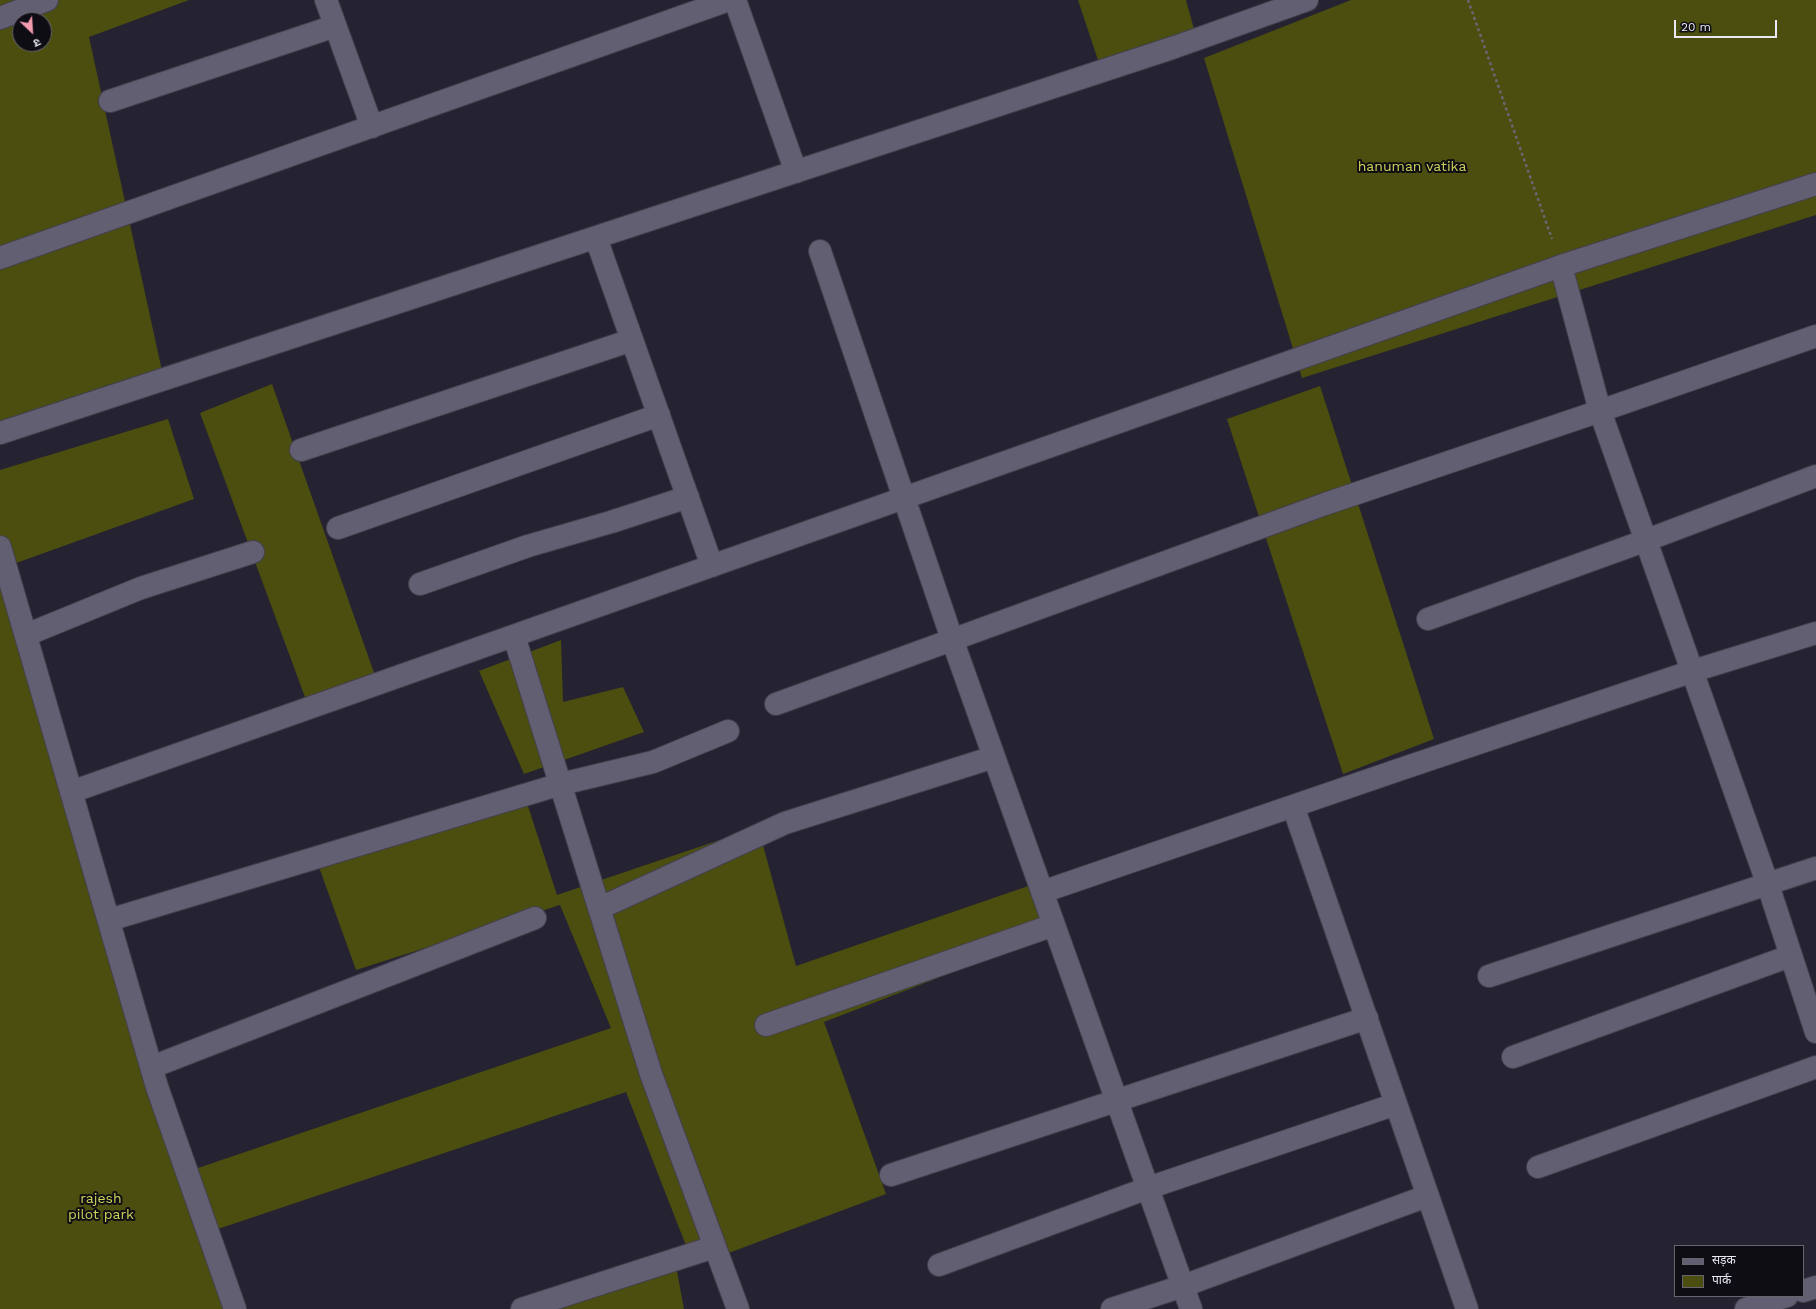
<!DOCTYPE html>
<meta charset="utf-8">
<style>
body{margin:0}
#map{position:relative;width:1816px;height:1309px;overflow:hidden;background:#252232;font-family:"Work Sans","Noto Sans Devanagari",sans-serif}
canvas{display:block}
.legend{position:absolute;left:1674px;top:1245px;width:130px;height:52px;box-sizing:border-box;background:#0e0d14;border:1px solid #66646d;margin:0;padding:5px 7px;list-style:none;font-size:12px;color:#e9e7f2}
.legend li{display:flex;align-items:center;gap:8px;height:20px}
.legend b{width:20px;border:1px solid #66646d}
.north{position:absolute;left:12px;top:12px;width:40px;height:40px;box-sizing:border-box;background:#0e0d14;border:1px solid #66646d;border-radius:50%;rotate:155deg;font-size:11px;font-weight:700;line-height:16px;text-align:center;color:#e9e7f2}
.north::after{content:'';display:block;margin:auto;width:14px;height:18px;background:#f29aae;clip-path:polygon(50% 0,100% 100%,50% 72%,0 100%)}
.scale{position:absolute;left:1674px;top:20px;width:103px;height:18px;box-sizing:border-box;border:2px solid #e9e7f2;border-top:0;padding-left:5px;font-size:12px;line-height:14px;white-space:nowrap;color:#e9e7f2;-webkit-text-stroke:3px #0e0d14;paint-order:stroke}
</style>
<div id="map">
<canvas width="1816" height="1309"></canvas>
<ul class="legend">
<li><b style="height:5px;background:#625f72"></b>सड़क</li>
<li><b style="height:11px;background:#4b4e0e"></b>पार्क</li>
</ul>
<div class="north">उ</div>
<div class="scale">20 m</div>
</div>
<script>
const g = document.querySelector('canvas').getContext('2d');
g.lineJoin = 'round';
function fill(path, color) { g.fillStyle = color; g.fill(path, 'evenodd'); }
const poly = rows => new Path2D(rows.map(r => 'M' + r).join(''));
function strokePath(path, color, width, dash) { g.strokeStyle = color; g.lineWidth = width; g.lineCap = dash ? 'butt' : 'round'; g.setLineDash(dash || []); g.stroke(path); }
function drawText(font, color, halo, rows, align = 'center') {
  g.font = font + ' "Work Sans",sans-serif'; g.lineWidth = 4; g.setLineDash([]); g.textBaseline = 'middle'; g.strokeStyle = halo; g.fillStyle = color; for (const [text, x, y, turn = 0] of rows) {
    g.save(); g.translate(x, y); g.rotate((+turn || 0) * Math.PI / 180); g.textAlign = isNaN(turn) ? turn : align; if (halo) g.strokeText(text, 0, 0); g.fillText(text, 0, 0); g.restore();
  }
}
const green = poly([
 [0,0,189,0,89,37,164,380,0,437],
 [20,20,44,20,44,44,20,44],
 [1078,0,1186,0,1197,40,1102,72],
 [1351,0,1816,0,1816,215,1302,378,1204,58],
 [272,384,378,684,309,708,200,413],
 [1320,386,1434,739,1343,774,1227,419],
 [168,419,194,499,8,566,195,1169,611,1028,560,905,356,970,319,867,525,797,557,895,758,827,796,966,1037,883,1044,937,824,1022,886,1194,694,1266,626,1092,215,1230,239,1309,0,1309,0,470],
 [561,640,563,702,623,687,644,732,524,774,479,671],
 [674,1255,684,1309,559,1309,556,1295]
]);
const path = poly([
 [1468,0,1552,239]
]);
const minor = poly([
 [326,0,372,127],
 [735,0,796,172],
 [0,18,47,0],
 [110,101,335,26],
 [596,238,712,566],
 [820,251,952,639,1191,1309],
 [0,258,729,0],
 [1561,266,1600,411,1768,885,1816,1032],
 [0,433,1175,47,1307,0],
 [301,450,632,340],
 [338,528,659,415],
 [0,547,157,1087,235,1309],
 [420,584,528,546,611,522,688,497],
 [1428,619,1647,540,1816,476],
 [26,635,141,588,253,552],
 [514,636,651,1074,738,1309],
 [776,704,1325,504,1600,411,1816,336],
 [71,792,1561,266,1816,184],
 [1293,806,1467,1309],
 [1042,892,1407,767,1693,671,1816,633],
 [600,908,785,823,994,757],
 [109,920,561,784,653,762,728,731],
 [1489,976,1816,868],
 [766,1025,1054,925],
 [1513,1057,1790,956],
 [152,1067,535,918],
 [1538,1167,1816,1067],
 [891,1175,1367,1018],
 [939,1265,1148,1188,1396,1104],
 [1803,1291,1816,1287],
 [522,1309,714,1247],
 [1112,1309,1183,1286,1427,1196],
 [1746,1309,1787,1296]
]);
const parkNames = [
 ["hanuman vatika",1412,167],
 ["rajesh",101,1199],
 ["pilot park",101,1215]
];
fill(green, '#4b4e0e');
strokePath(minor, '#43404e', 24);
strokePath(path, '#6a6775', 2.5, [3, 3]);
strokePath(minor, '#625f72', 22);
drawText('14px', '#ccd359', '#0e0d14', parkNames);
</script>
